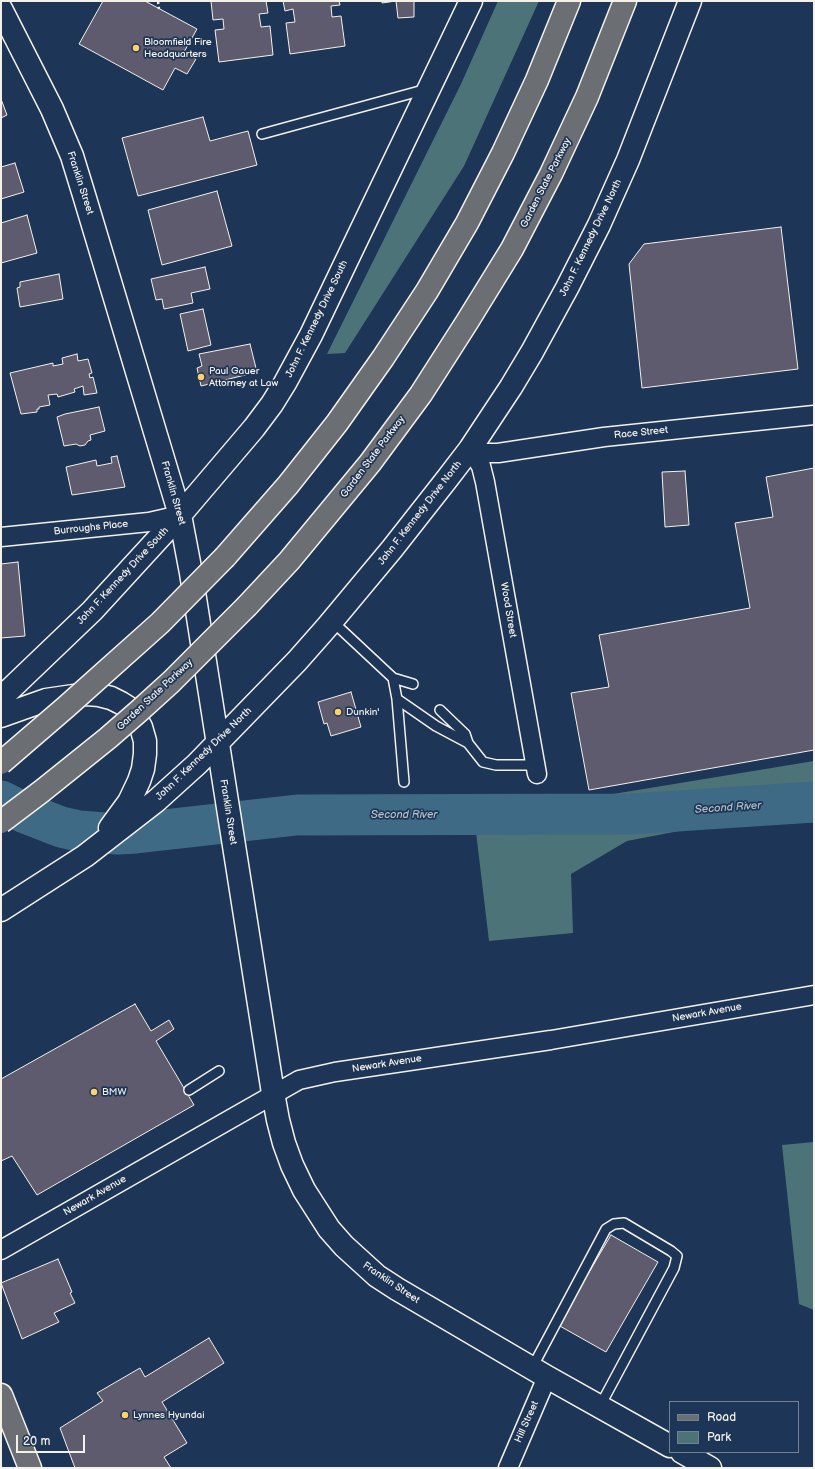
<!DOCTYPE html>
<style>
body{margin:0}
#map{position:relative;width:815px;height:1469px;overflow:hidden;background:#1d3557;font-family:"Balsamiq Sans",sans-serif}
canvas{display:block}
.frame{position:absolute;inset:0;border:2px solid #f4f1e8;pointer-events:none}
.legend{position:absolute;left:669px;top:1401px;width:130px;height:52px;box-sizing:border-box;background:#1d3557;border:1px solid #738091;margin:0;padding:5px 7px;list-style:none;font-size:12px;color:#f4f1e8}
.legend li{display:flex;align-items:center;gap:8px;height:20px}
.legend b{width:20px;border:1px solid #738091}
.scale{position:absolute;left:16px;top:1435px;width:69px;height:18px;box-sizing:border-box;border:2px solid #f4f1e8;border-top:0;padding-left:5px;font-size:12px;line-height:14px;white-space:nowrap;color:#f4f1e8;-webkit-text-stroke:3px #1d3557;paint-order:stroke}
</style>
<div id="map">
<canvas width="815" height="1469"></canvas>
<div class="frame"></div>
<ul class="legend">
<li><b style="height:5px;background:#6b6f74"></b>Road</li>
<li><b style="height:11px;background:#4c7478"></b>Park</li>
</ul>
<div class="scale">20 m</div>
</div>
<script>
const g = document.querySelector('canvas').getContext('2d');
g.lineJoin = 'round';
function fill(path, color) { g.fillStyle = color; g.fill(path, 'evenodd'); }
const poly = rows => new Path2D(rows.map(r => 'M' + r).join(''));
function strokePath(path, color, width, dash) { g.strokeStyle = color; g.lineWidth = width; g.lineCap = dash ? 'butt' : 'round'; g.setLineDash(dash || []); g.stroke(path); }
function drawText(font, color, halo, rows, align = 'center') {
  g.font = font + ' "Balsamiq Sans",sans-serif'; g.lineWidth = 3.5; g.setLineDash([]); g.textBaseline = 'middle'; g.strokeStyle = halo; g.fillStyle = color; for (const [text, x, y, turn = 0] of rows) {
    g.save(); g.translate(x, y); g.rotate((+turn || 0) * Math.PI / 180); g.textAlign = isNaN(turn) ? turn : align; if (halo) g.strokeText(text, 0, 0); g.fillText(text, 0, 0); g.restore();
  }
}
const green = poly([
 [498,1,539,1,464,166,345,353,327,354,461,84],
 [814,761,814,805,627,841,571,874,573,933,489,941,476,832,601,796],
 [814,1142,814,1310,799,1304,782,1145]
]);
const river = poly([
 [1,801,25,813,61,827,79,831,118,834,136,833,297,815,631,814,814,802]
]);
const building = poly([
 [103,1,145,1,197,29,184,52,196,59,187,74,175,68,163,90,79,44,103,1],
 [211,1,266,1,268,13,259,14,261,27,270,26,273,55,219,62,215,30,224,29,223,19,213,20,211,1],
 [283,1,339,1,340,5,331,6,332,17,341,16,345,46,290,54,286,23,295,22,293,9,285,11,283,1],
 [382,1,414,1,414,17,398,18,396,1,382,3,382,1],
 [1,99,7,115,1,118,1,99],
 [203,117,210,141,248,131,257,165,138,196,122,138,203,117],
 [15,163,24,192,1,199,1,167,15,163],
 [217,191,232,246,162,265,148,210,217,191],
 [27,215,37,253,1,263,1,223,27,215],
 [781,227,798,369,642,388,629,264,644,244,781,227],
 [205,267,210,289,191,293,193,303,164,309,162,299,156,300,151,279,205,267],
 [59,274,63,299,20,307,17,288,20,287,20,282,59,274],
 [203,309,211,345,188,351,180,314,203,309],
 [250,344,257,372,201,386,197,368,202,366,199,354,250,344],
 [77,354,78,361,88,359,92,373,89,374,90,378,93,377,97,393,84,395,83,386,74,389,75,392,58,397,57,394,48,395,50,405,39,407,39,409,37,409,37,412,21,414,10,373,53,363,53,366,63,364,62,358,77,354],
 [99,407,105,431,90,435,91,440,88,441,85,445,80,446,76,444,64,446,57,417,65,414,99,407],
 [117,456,125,487,72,495,66,467,96,460,97,466,112,463,111,457,117,456],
 [814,468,814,750,589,790,571,693,609,687,599,635,750,608,735,523,773,517,766,477,814,468],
 [685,471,689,525,665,527,662,472,685,471],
 [18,562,25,636,1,638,1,564,18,562],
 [351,692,361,727,331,736,327,723,324,724,318,702,351,692],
 [135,1004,151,1031,169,1020,174,1029,156,1041,194,1105,37,1195,12,1156,1,1161,1,1079,135,1004],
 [611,1235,658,1262,606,1352,558,1325,611,1235],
 [58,1259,72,1292,70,1293,75,1303,54,1313,59,1322,22,1339,1,1283,58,1259],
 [209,1338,224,1363,162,1402,187,1443,164,1457,171,1468,75,1468,60,1428,103,1401,97,1393,140,1368,145,1377,209,1338]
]);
const path = poly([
 [158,1,159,9]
]);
const service = poly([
 [262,134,427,89],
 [332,621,393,678,397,699,404,782],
 [393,678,413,684],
 [397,699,436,726,468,743],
 [440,710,465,734,468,743,483,762,496,765,535,765],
 [189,1090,219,1071],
 [532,1368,606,1229,614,1224,624,1223,671,1251,677,1256,674,1268,600,1406]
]);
const minor = poly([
 [470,449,480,453,498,453,604,437,814,415],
 [470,449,481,466,485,482,537,774],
 [1,537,149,522,180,515],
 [1,1250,299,1080,335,1072,551,1040,814,995],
 [508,1468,547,1377]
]);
const secondary = poly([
 [1,9,52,109,72,156,84,195,180,515,191,573,273,1093,278,1120,284,1143,292,1165,304,1190,329,1229,344,1246,377,1276,397,1289,547,1377,670,1446],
 [1,698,92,611,180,515,254,428,272,404,285,383,311,335,471,1],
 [1,716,46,700,87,694,99,695,111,698,121,703,129,708,136,718,141,727,145,741,145,754,143,769,139,781,129,802,110,828],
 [1,910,85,856,156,801,197,764,297,661,327,627,392,549,447,479,470,449,511,387,532,352,567,288,599,225,628,160,690,1],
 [682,1452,710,1468]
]);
const primary = poly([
 [1,1395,30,1468]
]);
const motorway = poly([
 [225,557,288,485,337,423,383,358,427,291,467,223,503,153,537,80,569,1],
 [247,606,289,561,370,463,421,394,467,322,512,249,551,174,587,97,625,1]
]);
const motorwayBridge = poly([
 [1,763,66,707,160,623,225,557],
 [1,822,42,791,108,738,139,711,171,682,247,606]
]);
const markers = [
 [136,48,4,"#ffd166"],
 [201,377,4,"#ffd166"],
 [338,712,4,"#ffd166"],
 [94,1092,4,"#ffd166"],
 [125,1415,4,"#ffd166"]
];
const poiNames = [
 ["Bloomfield Fire",144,42],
 ["Headquarters",144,54],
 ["Paul Gauer",209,371],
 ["Attorney at Law",209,383],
 ["Dunkin'",346,712],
 ["BMW",102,1092],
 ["Lynnes Hyundai",133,1415]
];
const streetNames = [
 ["Franklin Street",80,183,72],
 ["Garden State Parkway",546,183,-63],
 ["John F. Kennedy Drive North",591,238,-64],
 ["John F. Kennedy Drive South",317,319,-64],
 ["Race Street",641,433,-6],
 ["Garden State Parkway",373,457,-53],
 ["Franklin Street",173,493,74],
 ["John F. Kennedy Drive North",420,513,-52],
 ["Burroughs Place",91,528,-6],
 ["John F. Kennedy Drive South",123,576,-47],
 ["Wood Street",508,610,80],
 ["Garden State Parkway",155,695,-43],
 ["John F. Kennedy Drive North",204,754,-44],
 ["Franklin Street",228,812,81],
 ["Newark Avenue",707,1013,-10],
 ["Newark Avenue",387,1064,-9],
 ["Newark Avenue",95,1196,-30],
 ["Franklin Street",391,1283,34],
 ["Hill Street",527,1422,-66]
];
const waterNames = [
 ["Second River",728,808,-4],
 ["Second River",404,815]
];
fill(green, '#4c7478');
strokePath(river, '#3f6a86', 41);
fill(building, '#5f5b6e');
strokePath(building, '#f4f1e8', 1);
strokePath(service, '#f4f1e8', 12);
strokePath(minor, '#f4f1e8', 21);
strokePath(secondary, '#f4f1e8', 25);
strokePath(primary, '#f4f1e8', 25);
strokePath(motorway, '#f4f1e8', 25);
strokePath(path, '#f4f1e8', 2.5, [3, 3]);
strokePath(service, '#1d3557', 9);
strokePath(minor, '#1d3557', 18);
strokePath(secondary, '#1d3557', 22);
strokePath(primary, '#6b6f74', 22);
strokePath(motorway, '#6b6f74', 22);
strokePath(motorwayBridge, '#f4f1e8', 25, []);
strokePath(motorwayBridge, '#6b6f74', 22);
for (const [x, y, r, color] of markers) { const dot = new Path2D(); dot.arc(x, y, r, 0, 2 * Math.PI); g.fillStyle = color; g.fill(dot); strokePath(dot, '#1d3557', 1.5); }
drawText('10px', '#f4f1e8', '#1d3557', poiNames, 'left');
drawText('10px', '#f4f1e8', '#1d3557', streetNames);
drawText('italic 11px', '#b5c2c6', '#1d3557', waterNames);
</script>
